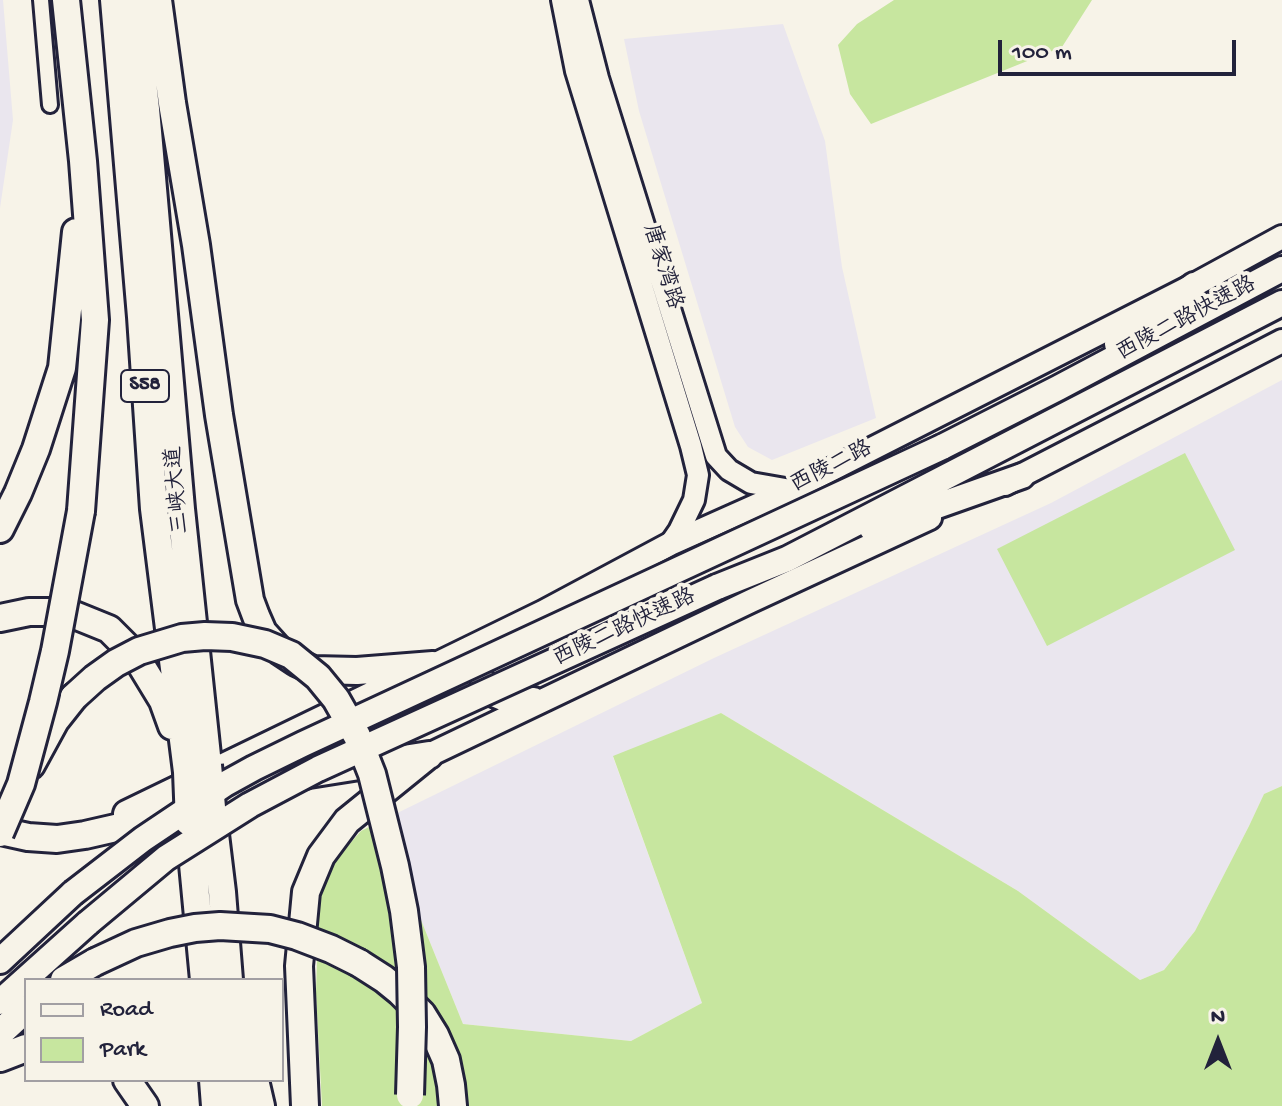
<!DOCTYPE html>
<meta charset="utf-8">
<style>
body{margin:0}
#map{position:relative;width:1282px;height:1106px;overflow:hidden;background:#f7f3e8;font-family:"Gochi Hand",sans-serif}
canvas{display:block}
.legend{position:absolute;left:24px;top:978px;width:260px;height:104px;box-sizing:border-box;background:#f7f3e8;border:2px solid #a29fa3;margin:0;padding:10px 14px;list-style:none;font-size:24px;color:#22223b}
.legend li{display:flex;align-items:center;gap:16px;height:40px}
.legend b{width:40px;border:2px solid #a29fa3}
.north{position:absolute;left:1178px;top:1002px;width:80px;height:80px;-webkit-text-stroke:6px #f7f3e8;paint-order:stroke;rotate:0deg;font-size:22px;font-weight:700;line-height:32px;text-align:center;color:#22223b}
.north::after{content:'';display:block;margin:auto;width:28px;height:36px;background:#22223b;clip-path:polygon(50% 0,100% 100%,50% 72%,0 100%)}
.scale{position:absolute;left:998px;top:40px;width:238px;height:36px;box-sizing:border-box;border:4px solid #22223b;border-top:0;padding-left:10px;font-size:24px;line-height:28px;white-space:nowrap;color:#22223b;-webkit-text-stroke:6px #f7f3e8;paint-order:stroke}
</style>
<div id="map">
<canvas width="1282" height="1106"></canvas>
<ul class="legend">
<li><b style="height:10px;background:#f7f3e8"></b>Road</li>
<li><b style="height:22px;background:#c7e69f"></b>Park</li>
</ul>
<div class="north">N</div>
<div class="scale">100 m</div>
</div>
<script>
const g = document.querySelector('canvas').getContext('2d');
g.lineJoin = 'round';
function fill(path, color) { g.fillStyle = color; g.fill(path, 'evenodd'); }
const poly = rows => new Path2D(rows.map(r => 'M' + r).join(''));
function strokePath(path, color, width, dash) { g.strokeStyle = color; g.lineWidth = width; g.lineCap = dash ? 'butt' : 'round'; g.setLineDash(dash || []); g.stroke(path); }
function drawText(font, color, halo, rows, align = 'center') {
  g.font = font + ' "Gochi Hand","LXGW WenKai TC",sans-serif'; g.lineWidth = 8; g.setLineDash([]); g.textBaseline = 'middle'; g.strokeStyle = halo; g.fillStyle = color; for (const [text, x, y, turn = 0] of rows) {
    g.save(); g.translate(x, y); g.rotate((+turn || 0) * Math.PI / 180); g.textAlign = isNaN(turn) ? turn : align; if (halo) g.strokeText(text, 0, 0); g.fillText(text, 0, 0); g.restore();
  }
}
const built = poly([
 [0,0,3,0,13,120,0,208],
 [783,24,825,141,842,267,876,418,772,460,748,447,735,427,639,111,624,39],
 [1282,380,1282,786,1264,794,1249,826,1195,931,1164,970,1140,980,1018,891,721,713,613,757,702,1003,631,1041,463,1024,381,821,714,658,1051,503]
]);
const green = poly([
 [894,0,1092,0,1062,47,871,124,850,94,838,45,857,24],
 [1185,453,1235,550,1047,646,997,549],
 [721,713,1018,891,1140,980,1164,970,1195,931,1249,826,1264,794,1282,786,1282,1106,322,1106,316,993,319,895,337,858,361,831,381,821,463,1024,631,1041,702,1003,613,756]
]);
const minor = poly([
 [41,0,50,105]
]);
const secondary = poly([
 [562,0,576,71,691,446,698,475,694,500,679,531,670,544],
 [578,0,598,78,716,456,729,470,751,483,791,490]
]);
const primary = poly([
 [1005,484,1282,341],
 [487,646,481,656,479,670,483,682,493,695,507,701,534,699],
 [379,692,543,612,670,544,791,490,1194,285,1282,237],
 [429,755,751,601,930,518]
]);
const trunk = poly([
 [1117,344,1194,285],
 [942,447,1058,388,1282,269],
 [872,529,1022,476],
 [717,587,787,559,1282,303],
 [0,961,73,893],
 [0,1002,88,923]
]);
const motorway = poly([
 [66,0,83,161,95,320,81,511],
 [114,0,141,317,154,509,187,772],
 [134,0,146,109,181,509,208,765],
 [158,0,172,103,196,245,219,415,250,600,256,616,263,632,281,652,296,662,313,670,357,671,433,665],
 [0,529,18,493,36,449,62,368,76,232],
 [0,618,29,612,67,612,109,629,135,655,163,701,172,726],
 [31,765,55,721,74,697],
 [127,814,379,692],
 [213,818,222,892,229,980],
 [189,822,204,980],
 [0,831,28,837,57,839,85,835,155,819,233,794,309,774,429,755],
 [359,963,384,979,400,992,422,1014,435,1035,446,1060,451,1085,453,1106],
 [64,980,95,962],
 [0,1033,26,1009],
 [0,1058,26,1048],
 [127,1080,145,1106],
 [213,1080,215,1106],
 [238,1080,240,1106],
 [255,1080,261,1106],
 [305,1106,299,966,306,892,321,856,347,821,426,757]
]);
const trunkBridge = poly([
 [73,893,143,839,225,784,254,768,303,744,942,447],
 [88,923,166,858,250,805,318,769,717,587]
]);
const motorwayBridge = poly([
 [74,697,95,678,116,663,139,651,182,638,205,636,232,637,265,644,291,655,318,677,336,699,357,736,372,774,395,866,404,911,411,967,412,1027,410,1095],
 [208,765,213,818],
 [187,772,189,822],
 [0,833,21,784,43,702,55,651,81,511],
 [95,962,136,943,170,933,195,928,220,926,270,929,297,936,331,949,359,963]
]);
const shields = [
 [145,386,48]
];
const shieldNames = [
 ["S58",145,386]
];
const streetNames = [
 ["唐家湾路",661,267,73],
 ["西陵二路快速路",1187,320,-28],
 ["西陵二路",832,468,-27],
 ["三峡大道",179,490,-95],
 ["西陵二路快速路",625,629,-25]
];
fill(built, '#eae6ee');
fill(green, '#c7e69f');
strokePath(minor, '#22223b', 20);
strokePath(secondary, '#22223b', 26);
strokePath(primary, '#22223b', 28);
strokePath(trunk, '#22223b', 30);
strokePath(motorway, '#22223b', 32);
strokePath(minor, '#f7f3e8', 14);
strokePath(secondary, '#f7f3e8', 20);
strokePath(primary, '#f7f3e8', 22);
strokePath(trunk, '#f7f3e8', 24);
strokePath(motorway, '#f7f3e8', 26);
strokePath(trunkBridge, '#22223b', 30, []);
strokePath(motorwayBridge, '#22223b', 32, []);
strokePath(trunkBridge, '#f7f3e8', 24);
strokePath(motorwayBridge, '#f7f3e8', 26);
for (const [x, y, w] of shields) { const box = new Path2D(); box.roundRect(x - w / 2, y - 16, w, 32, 6); g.fillStyle = '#f7f3e8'; g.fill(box); strokePath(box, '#22223b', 2); }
drawText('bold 20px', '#22223b', null, shieldNames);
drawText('22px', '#22223b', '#f7f3e8', streetNames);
</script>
